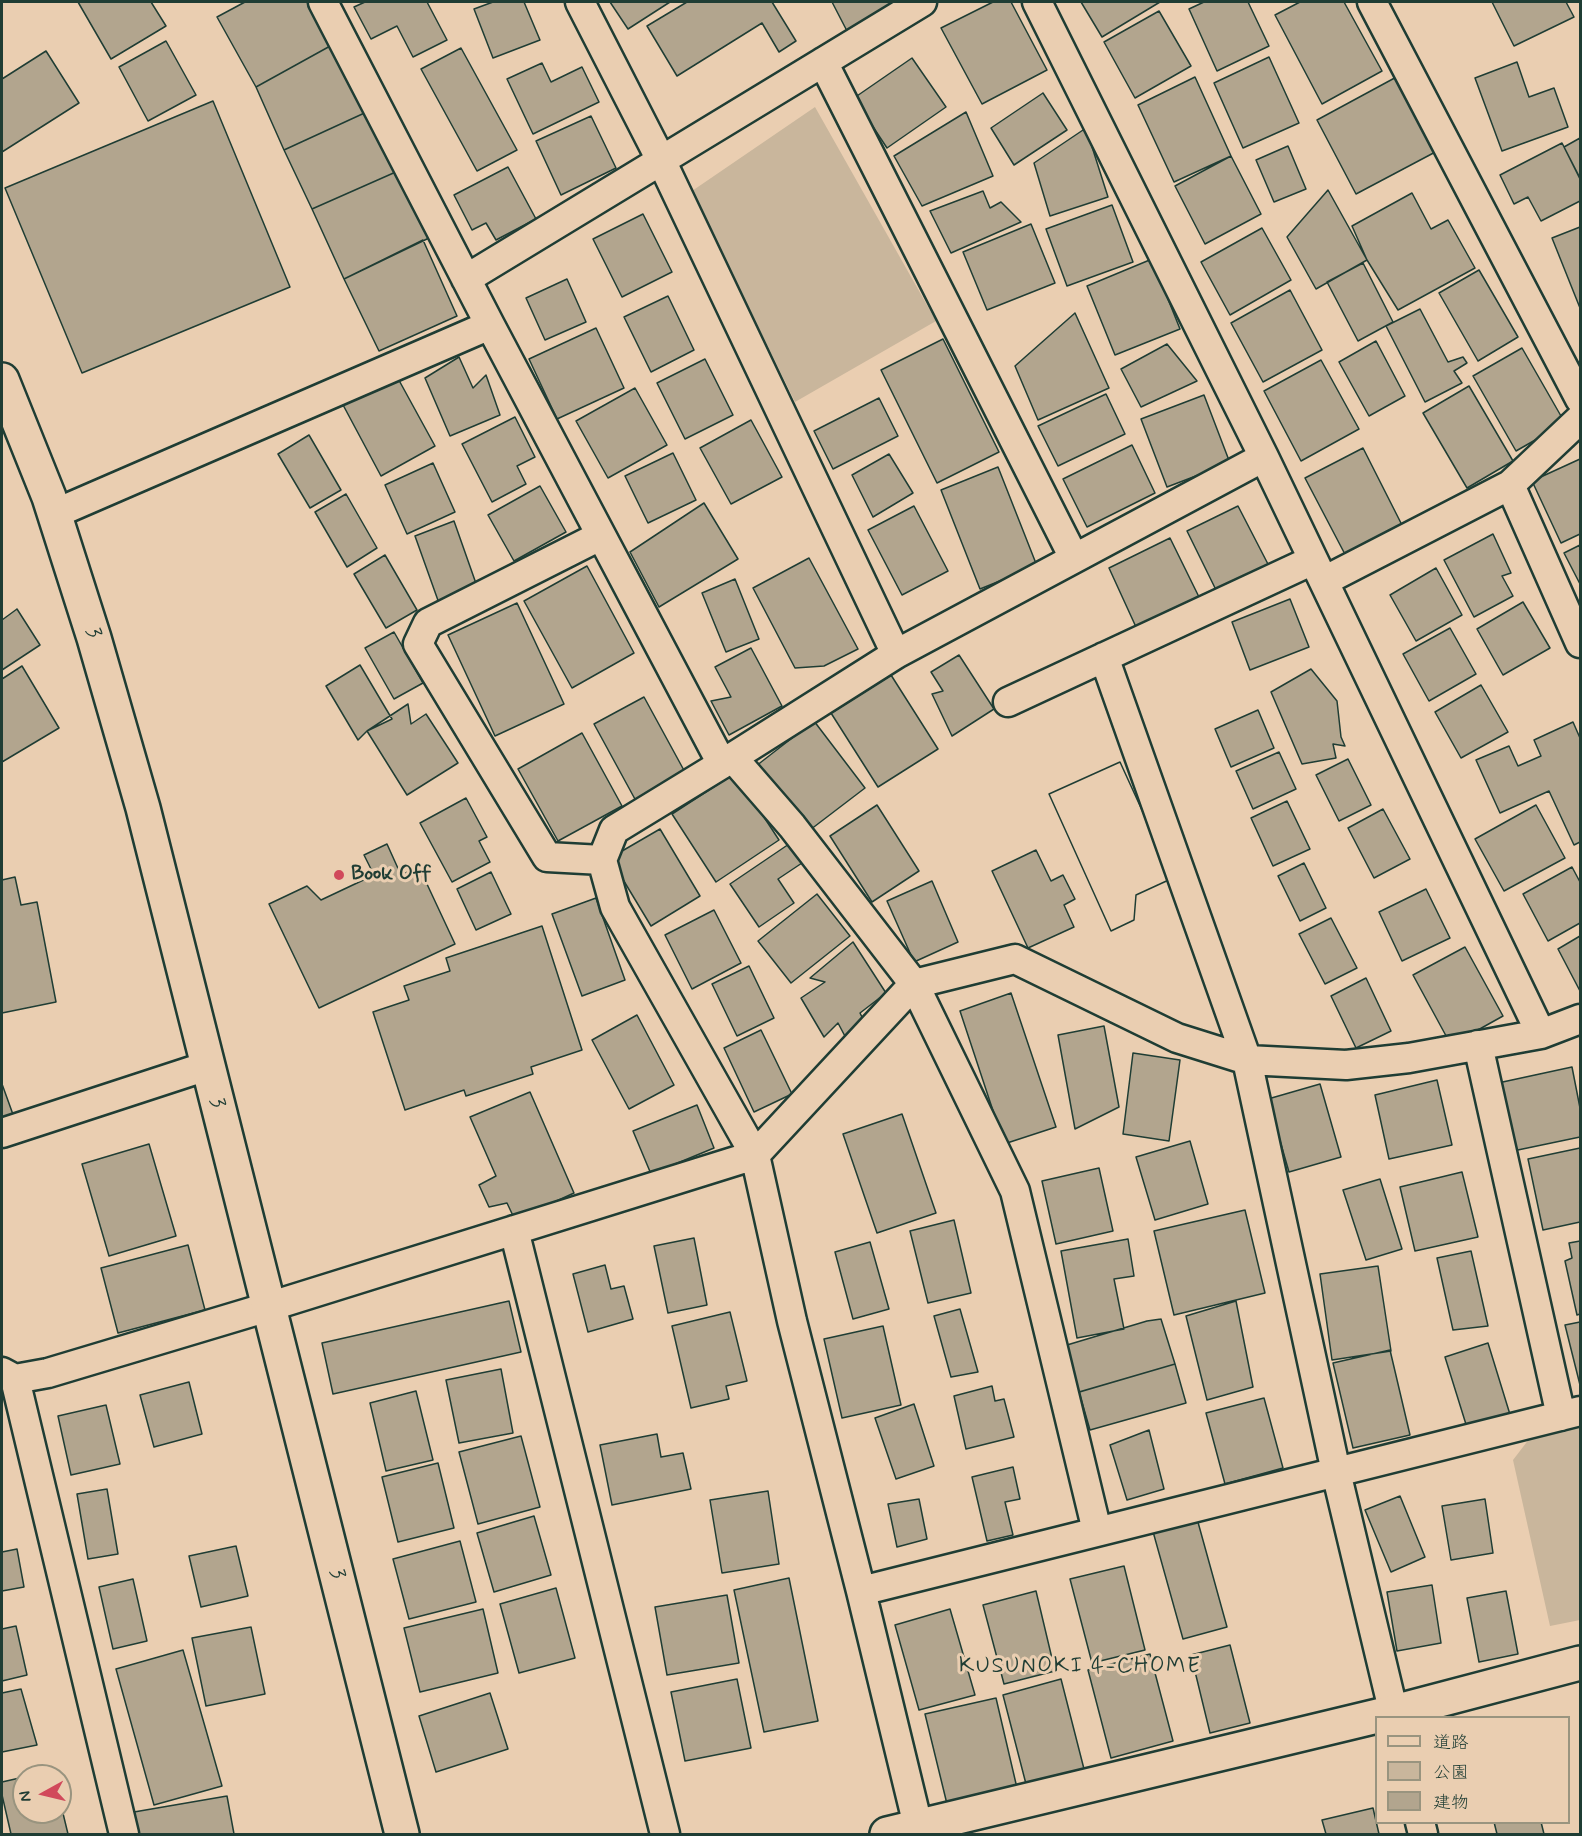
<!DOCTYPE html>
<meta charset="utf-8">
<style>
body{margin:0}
#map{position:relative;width:1582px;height:1836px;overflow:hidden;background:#eaceb1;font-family:Mynerve,"Klee One",sans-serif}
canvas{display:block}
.frame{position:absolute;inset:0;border:3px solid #1f3d34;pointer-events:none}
.legend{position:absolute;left:1375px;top:1716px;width:195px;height:108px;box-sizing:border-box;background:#eaceb1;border:2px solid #99947f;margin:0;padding:8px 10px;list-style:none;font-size:18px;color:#1f3d34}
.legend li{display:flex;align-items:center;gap:12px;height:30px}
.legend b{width:30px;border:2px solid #99947f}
.north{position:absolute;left:12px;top:1764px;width:60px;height:60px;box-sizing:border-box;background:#eaceb1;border:2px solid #99947f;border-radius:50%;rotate:262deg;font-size:16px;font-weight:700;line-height:24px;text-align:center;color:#1f3d34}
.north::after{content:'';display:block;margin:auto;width:21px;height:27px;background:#d1495b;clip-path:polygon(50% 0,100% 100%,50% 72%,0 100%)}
</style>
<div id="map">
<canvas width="1582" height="1836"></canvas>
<div class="frame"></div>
<ul class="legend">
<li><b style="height:8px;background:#eaceb1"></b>道路</li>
<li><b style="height:16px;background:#c9b69c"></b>公園</li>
<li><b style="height:16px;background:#b2a58e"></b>建物</li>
</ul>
<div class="north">N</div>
</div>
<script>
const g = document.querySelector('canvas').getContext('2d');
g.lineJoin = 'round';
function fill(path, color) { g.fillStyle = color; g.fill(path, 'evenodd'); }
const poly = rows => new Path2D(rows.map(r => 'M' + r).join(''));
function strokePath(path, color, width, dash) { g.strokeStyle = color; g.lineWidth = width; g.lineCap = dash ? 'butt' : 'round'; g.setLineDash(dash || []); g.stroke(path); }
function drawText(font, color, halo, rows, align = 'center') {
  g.font = font + ' Mynerve,sans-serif'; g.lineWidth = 6; g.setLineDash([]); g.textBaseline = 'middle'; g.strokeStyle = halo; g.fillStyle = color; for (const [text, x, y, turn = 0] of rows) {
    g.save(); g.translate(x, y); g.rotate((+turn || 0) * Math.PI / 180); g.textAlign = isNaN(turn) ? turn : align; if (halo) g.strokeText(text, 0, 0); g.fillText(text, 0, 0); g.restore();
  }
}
const green = poly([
 [815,107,936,321,795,402,692,191],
 [1580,1420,1580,1620,1550,1626,1513,1460,1536,1430]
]);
const building = poly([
 [78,2,151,2,166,26,111,59,78,2],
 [245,2,308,2,332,45,256,87,217,17,245,2],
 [365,2,427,2,447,40,413,57,397,26,371,39,354,7,365,2],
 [493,2,524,2,540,40,493,58,474,9,493,2],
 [610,2,670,2,628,29,610,2],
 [687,2,772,2,796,41,779,52,762,23,677,76,647,26,687,2],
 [832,2,898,2,847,31,832,2],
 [993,2,1011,2,1047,70,982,104,941,28,993,2],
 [1081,2,1160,2,1102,37,1081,2],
 [1204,2,1248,2,1269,46,1217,71,1189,9,1204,2],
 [1300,2,1344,2,1382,71,1322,104,1275,15,1300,2],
 [1492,2,1566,2,1574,17,1514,46,1492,2],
 [1159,11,1191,66,1135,98,1104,42,1159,11],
 [166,41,196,95,148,121,119,67,166,41],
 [332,45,371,110,284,150,256,87,332,45],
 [461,48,517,150,477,171,421,69,461,48],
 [46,51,79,103,2,152,2,79,46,51],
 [1269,57,1299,123,1243,148,1214,83,1269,57],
 [912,58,946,107,887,148,854,98,912,58],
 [1517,62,1529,97,1554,88,1568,127,1502,151,1475,78,1517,62],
 [542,63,551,82,582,67,599,102,533,134,507,79,542,63],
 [1402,74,1441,149,1356,194,1317,120,1402,74],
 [1195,77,1231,156,1174,182,1138,105,1195,77],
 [1043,93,1067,130,1014,165,991,128,1043,93],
 [213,101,290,287,82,373,5,188,213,101],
 [371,110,398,171,312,209,284,150,371,110],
 [966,112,993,176,922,206,894,156,966,112],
 [591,116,616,168,561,195,536,141,591,116],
 [1086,128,1108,197,1050,216,1034,163,1086,128],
 [1580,138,1580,179,1564,147,1580,138],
 [1562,143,1580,178,1580,201,1541,221,1528,197,1514,204,1500,175,1562,143],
 [1288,146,1306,189,1274,202,1256,160,1288,146],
 [1231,156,1261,214,1205,244,1175,186,1231,156],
 [508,167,536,219,496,240,486,223,472,230,454,195,508,167],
 [398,171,429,238,344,279,312,209,398,171],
 [1328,190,1367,260,1316,289,1287,237,1328,190],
 [983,191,990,208,1001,202,1021,222,951,253,930,211,983,191],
 [1412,193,1431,229,1448,220,1475,268,1398,310,1367,260,1352,226,1412,193],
 [1112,205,1133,262,1067,286,1046,229,1112,205],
 [643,214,672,272,622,297,593,239,643,214],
 [1031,224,1055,283,987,310,963,252,1031,224],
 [1580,227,1580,308,1552,238,1580,227],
 [1262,228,1291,280,1230,315,1201,262,1262,228],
 [423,240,457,316,379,351,344,279,423,240],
 [1152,259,1180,329,1115,355,1087,286,1152,259],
 [1363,263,1393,322,1358,341,1327,282,1363,263],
 [1479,270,1518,337,1478,361,1439,293,1479,270],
 [567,279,586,322,545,340,526,298,567,279],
 [1290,290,1322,350,1263,382,1231,323,1290,290],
 [668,296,694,350,651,372,624,317,668,296],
 [1420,309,1448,362,1463,357,1467,363,1454,371,1462,383,1425,402,1386,326,1420,309],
 [1075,313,1109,388,1038,420,1015,366,1075,313],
 [596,328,624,388,557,419,529,359,596,328],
 [943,339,999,452,937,483,881,370,943,339],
 [1376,341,1405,396,1369,416,1339,362,1376,341],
 [1167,344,1197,381,1141,407,1121,369,1167,344],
 [1522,348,1565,423,1516,451,1473,376,1522,348],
 [459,357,473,388,486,375,500,415,450,436,425,378,459,357],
 [705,359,733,415,685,439,657,383,705,359],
 [1321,360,1359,429,1301,461,1264,391,1321,360],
 [395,373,435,446,381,476,342,403,395,373],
 [1469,386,1513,461,1467,488,1423,413,1469,386],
 [635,388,667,445,608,478,576,421,635,388],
 [1106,394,1125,434,1058,466,1038,426,1106,394],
 [1204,395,1230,463,1167,487,1141,419,1204,395],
 [879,398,898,436,833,469,814,431,879,398],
 [515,417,535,457,517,466,526,484,492,502,462,444,515,417],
 [751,420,782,477,731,504,700,448,751,420],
 [309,435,341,490,310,508,278,454,309,435],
 [1132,445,1155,493,1087,527,1063,479,1132,445],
 [1363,448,1405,531,1348,560,1305,478,1363,448],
 [673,453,696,500,648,523,625,476,673,453],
 [889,454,913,493,873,517,852,475,889,454],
 [1580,459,1580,534,1561,543,1532,481,1580,459],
 [433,463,455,512,407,534,385,485,433,463],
 [998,467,1037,566,980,589,941,490,998,467],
 [540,486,566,532,514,561,488,515,540,486],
 [346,494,377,548,347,567,315,512,346,494],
 [704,503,738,559,659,607,630,552,704,503],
 [914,506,948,571,902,595,868,530,914,506],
 [1238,506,1270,568,1218,594,1187,531,1238,506],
 [454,521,479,592,440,606,415,536,454,521],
 [1493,534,1511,573,1502,576,1513,596,1474,617,1444,560,1493,534],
 [1170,538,1199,597,1136,627,1109,568,1170,538],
 [1580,545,1580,584,1564,553,1580,545],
 [385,555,417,610,386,628,354,574,385,555],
 [809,558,858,649,824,666,795,668,753,588,809,558],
 [587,566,634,653,572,688,524,601,587,566],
 [1436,568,1462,615,1416,641,1390,595,1436,568],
 [735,579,759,639,726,652,702,593,735,579],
 [1290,599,1309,647,1250,670,1232,622,1290,599],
 [1523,602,1550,648,1503,675,1477,629,1523,602],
 [517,603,564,704,495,736,448,635,517,603],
 [17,609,40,645,2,670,2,620,17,609],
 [1450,628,1476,674,1429,701,1403,654,1450,628],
 [394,632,423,683,394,699,365,648,394,632],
 [751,648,782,706,729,735,711,701,731,697,715,667,751,648],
 [959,655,994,709,952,736,932,694,943,691,931,672,959,655],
 [360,665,392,719,367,731,358,740,326,686,360,665],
 [22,666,59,728,2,762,2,679,22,666],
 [1311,669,1337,701,1341,737,1345,746,1333,744,1336,758,1302,764,1271,692,1311,669],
 [891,675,938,749,878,787,831,713,891,675],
 [1481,685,1508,732,1461,758,1435,712,1481,685],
 [644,697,686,774,636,801,594,724,644,697],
 [408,704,411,724,426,714,458,763,407,795,367,731,408,704],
 [1258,710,1274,748,1231,767,1215,729,1258,710],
 [814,721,865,788,806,833,756,766,814,721],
 [1573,722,1580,738,1580,842,1574,845,1549,791,1500,813,1476,760,1509,746,1518,766,1541,756,1534,740,1573,722],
 [582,733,622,806,558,841,518,769,582,733],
 [1279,752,1296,789,1253,809,1236,771,1279,752],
 [1348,759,1371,805,1339,821,1316,775,1348,759],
 [1120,762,1173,878,1136,895,1134,920,1111,931,1049,794,1120,762],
 [1120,762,1173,878,1136,895,1134,920,1111,931,1049,794,1120,762],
 [735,773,779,840,716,882,672,814,735,773],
 [466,798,487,837,479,841,490,862,452,882,420,823,466,798],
 [1287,801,1310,849,1273,866,1251,818,1287,801],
 [877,805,919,871,872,902,830,836,877,805],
 [1536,805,1565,858,1504,891,1475,839,1536,805],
 [1383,809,1410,859,1374,878,1348,828,1383,809],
 [660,829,700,896,651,926,610,858,660,829],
 [792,842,805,861,778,879,794,903,759,927,730,884,792,842],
 [387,844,401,875,419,867,455,944,319,1008,269,904,307,886,321,900,374,875,364,855,387,844],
 [1036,850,1051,881,1063,875,1075,899,1064,905,1074,927,1028,948,992,871,1036,850],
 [1304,863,1326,908,1300,921,1278,876,1304,863],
 [1572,867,1580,882,1580,923,1548,941,1523,894,1572,867],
 [491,872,511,914,476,930,457,889,491,872],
 [15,877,21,905,37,902,56,1002,2,1013,2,880,15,877],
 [932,881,958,942,914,962,887,901,932,881],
 [1426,889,1450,938,1402,961,1379,912,1426,889],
 [817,894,850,936,791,983,758,941,817,894],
 [596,898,625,980,582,996,552,914,596,898],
 [714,910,741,963,692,989,665,935,714,910],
 [1331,918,1357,968,1325,984,1299,934,1331,918],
 [542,926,582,1050,531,1067,533,1074,466,1096,464,1090,405,1110,373,1012,409,1000,404,986,450,971,446,958,542,926],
 [1580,936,1580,991,1558,949,1580,936],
 [853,942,886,993,860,1013,867,1027,847,1040,838,1023,824,1037,801,998,825,982,810,978,853,942],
 [1465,947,1503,1016,1451,1045,1413,975,1465,947],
 [749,966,774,1018,737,1036,712,984,749,966],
 [1366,978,1391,1031,1356,1048,1331,996,1366,978],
 [1011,993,1056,1127,1004,1144,960,1011,1011,993],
 [637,1015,674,1085,629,1109,592,1040,637,1015],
 [1104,1026,1119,1107,1075,1129,1058,1035,1104,1026],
 [761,1030,792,1094,754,1112,724,1048,761,1030],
 [1133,1053,1180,1060,1169,1141,1123,1134,1133,1053],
 [1572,1067,1580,1108,1580,1137,1513,1151,1498,1083,1572,1067],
 [1437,1080,1452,1145,1389,1159,1375,1095,1437,1080],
 [2,1084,15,1120,2,1125,2,1084],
 [1320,1084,1341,1157,1289,1172,1268,1099,1320,1084],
 [530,1092,574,1193,515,1220,507,1203,489,1207,479,1185,496,1176,470,1117,530,1092],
 [697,1105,714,1148,651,1174,633,1131,697,1105],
 [902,1114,936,1213,877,1233,843,1134,902,1114],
 [1190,1141,1208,1204,1155,1220,1136,1157,1190,1141],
 [149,1144,176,1236,109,1256,82,1164,149,1144],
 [1580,1148,1580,1222,1543,1230,1528,1159,1580,1148],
 [1099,1168,1113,1231,1056,1244,1042,1181,1099,1168],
 [1462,1172,1478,1237,1415,1251,1400,1187,1462,1172],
 [1380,1179,1402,1249,1366,1260,1343,1190,1380,1179],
 [1245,1210,1265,1293,1174,1315,1154,1231,1245,1210],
 [954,1220,971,1293,928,1303,910,1231,954,1220],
 [694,1238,707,1305,668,1313,654,1246,694,1238],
 [1128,1239,1134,1276,1114,1279,1124,1329,1077,1338,1061,1251,1128,1239],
 [1580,1241,1580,1314,1577,1315,1565,1261,1572,1258,1569,1243,1580,1241],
 [870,1242,889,1309,853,1319,835,1252,870,1242],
 [188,1245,205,1310,118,1333,101,1268,188,1245],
 [1471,1251,1488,1326,1453,1330,1437,1258,1471,1251],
 [605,1265,611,1289,624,1286,633,1319,588,1332,573,1274,605,1265],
 [1378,1266,1391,1351,1332,1360,1320,1274,1378,1266],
 [509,1301,521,1352,333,1394,322,1343,509,1301],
 [1236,1301,1253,1387,1207,1400,1186,1316,1236,1301],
 [960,1309,978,1372,951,1377,934,1316,960,1309],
 [730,1312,747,1381,726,1386,729,1399,691,1408,672,1326,730,1312],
 [1161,1319,1175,1364,1076,1393,1067,1345,1147,1321,1161,1319],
 [1580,1322,1580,1385,1565,1325,1580,1322],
 [883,1326,901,1405,842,1418,824,1339,883,1326],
 [1488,1343,1512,1421,1469,1434,1445,1357,1488,1343],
 [1390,1350,1410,1435,1353,1448,1333,1363,1390,1350],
 [1175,1364,1186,1403,1090,1430,1079,1392,1175,1364],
 [501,1369,513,1433,459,1443,446,1380,501,1369],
 [189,1382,202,1434,154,1447,140,1395,189,1382],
 [992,1386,995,1401,1004,1399,1014,1437,966,1449,954,1396,992,1386],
 [416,1391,433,1460,386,1471,370,1403,416,1391],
 [1264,1398,1283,1468,1225,1484,1206,1413,1264,1398],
 [914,1404,934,1466,896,1479,875,1418,914,1404],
 [106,1405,120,1464,71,1475,58,1416,106,1405],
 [1149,1430,1164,1489,1127,1500,1110,1445,1149,1430],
 [657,1434,661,1457,683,1453,691,1489,612,1505,600,1445,657,1434],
 [521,1436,540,1507,478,1524,459,1452,521,1436],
 [438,1463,454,1528,398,1542,382,1477,438,1463],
 [1013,1467,1020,1499,1005,1502,1013,1535,987,1541,972,1477,1013,1467],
 [107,1489,118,1554,88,1559,77,1494,107,1489],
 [768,1491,779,1564,722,1573,710,1500,768,1491],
 [1400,1496,1425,1557,1391,1572,1365,1510,1400,1496],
 [919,1499,927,1539,897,1547,888,1504,919,1499],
 [1485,1499,1493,1553,1451,1560,1442,1506,1485,1499],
 [1196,1515,1227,1627,1183,1639,1152,1528,1196,1515],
 [534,1516,551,1575,494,1592,477,1533,534,1516],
 [460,1541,476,1602,409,1619,393,1559,460,1541],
 [236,1546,248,1596,201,1607,189,1556,236,1546],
 [17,1549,24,1587,2,1591,2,1552,17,1549],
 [1124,1566,1145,1650,1092,1663,1070,1579,1124,1566],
 [789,1578,818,1721,764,1732,734,1590,789,1578],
 [133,1579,147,1641,113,1649,99,1587,133,1579],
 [1432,1585,1441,1643,1397,1651,1387,1592,1432,1585],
 [556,1588,575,1658,519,1673,500,1604,556,1588],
 [1036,1591,1055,1671,1004,1684,983,1605,1036,1591],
 [1506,1591,1518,1654,1479,1662,1467,1598,1506,1591],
 [727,1595,739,1663,667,1675,655,1607,727,1595],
 [483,1609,498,1673,420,1692,404,1628,483,1609],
 [950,1609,975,1695,919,1710,895,1625,950,1609],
 [16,1626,27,1675,2,1681,2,1629,16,1626],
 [251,1627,265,1694,206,1706,192,1638,251,1627],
 [1230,1645,1250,1723,1210,1733,1191,1655,1230,1645],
 [183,1650,222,1786,154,1805,116,1669,183,1650],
 [1150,1654,1173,1741,1111,1758,1088,1670,1150,1654],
 [737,1679,751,1748,685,1761,671,1692,737,1679],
 [1061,1679,1084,1769,1026,1784,1003,1695,1061,1679],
 [21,1689,37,1745,2,1752,2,1693,21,1689],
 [490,1693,508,1749,436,1772,419,1716,490,1693],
 [996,1698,1017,1788,947,1804,925,1714,996,1698],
 [24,1777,24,1812,60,1812,60,1801,68,1834,11,1834,2,1795,2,1782,24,1777],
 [227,1796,234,1834,138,1834,134,1812,227,1796],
 [1373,1808,1379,1834,1326,1834,1322,1820,1373,1808],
 [1494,1822,1541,1822,1544,1834,1497,1834,1494,1822]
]);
const minor = poly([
 [323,2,490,325,722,764],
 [580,2,661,160,896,654],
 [1037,2,1264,457,1541,1034],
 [1372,2,1580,399],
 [823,62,1074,558],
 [466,279,922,2],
 [1580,419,1510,485,1580,643],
 [54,514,490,325],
 [600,536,428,623,418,644,547,857,602,860],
 [1324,581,1510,485],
 [1104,657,1247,1060,1336,1472,1395,1718],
 [1008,702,1313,560],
 [733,758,792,826,914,984,1015,1191,1097,1531],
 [1478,1045,1561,1416],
 [2,1133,207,1066],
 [514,1230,665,1834],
 [2,1372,15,1379,48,1373,268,1307,755,1155,914,984,1015,959,1177,1038,1247,1060,1346,1065,1409,1058,1541,1034,1580,1019],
 [15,1379,124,1834],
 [861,1591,1580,1411],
 [1420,1822,1423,1834],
 [920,1834,861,1591,792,1321,755,1155,615,907,602,860,614,830,722,764,896,654,1264,457]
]);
const tertiary = poly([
 [2,380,49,497,94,638,143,808,402,1834],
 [887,1834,1394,1712,1580,1663]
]);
const markers = [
 [339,875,6,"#d1495b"]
];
const streetNames = [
 ["3",92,633,73],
 ["3",216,1103,76],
 ["3",336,1574,76]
];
const poiNames = [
 ["Book Off",351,875]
];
const neighbourhoodNames = [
 ["KUSUNOKI 4-CHOME",1080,1667]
];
fill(green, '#c9b69c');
fill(building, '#b2a58e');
strokePath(building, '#1f3d34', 1.5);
strokePath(minor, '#1f3d34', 33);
strokePath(tertiary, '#1f3d34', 38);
strokePath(minor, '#eaceb1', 28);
strokePath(tertiary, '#eaceb1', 33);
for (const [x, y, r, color] of markers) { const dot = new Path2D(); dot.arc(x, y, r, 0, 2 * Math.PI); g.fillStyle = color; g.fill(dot); strokePath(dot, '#eaceb1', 2); }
drawText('21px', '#1f3d34', '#eaceb1', streetNames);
drawText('bold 21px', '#1f3d34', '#eaceb1', poiNames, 'left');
g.letterSpacing = '1.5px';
drawText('22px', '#1f3d34', '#eaceb1', neighbourhoodNames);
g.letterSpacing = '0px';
</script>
